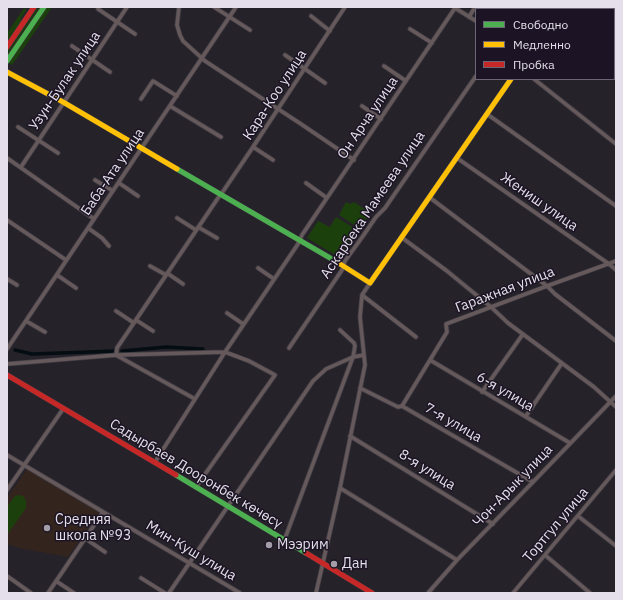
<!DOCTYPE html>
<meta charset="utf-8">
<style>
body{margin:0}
#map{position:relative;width:623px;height:600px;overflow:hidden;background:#26222a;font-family:"IBM Plex Sans",sans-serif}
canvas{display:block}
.frame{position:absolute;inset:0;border:8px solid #e4dfea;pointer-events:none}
.legend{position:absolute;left:475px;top:8px;width:140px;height:72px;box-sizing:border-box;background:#1c1424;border:1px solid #6c6573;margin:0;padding:5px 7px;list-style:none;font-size:12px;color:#e4dfea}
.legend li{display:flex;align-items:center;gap:8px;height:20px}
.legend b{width:20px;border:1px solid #6c6573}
</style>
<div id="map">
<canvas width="623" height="600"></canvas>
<div class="frame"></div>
<ul class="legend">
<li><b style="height:5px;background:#4caf50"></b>Свободно</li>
<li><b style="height:5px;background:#ffc107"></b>Медленно</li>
<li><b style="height:5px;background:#c62828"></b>Пробка</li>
</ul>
</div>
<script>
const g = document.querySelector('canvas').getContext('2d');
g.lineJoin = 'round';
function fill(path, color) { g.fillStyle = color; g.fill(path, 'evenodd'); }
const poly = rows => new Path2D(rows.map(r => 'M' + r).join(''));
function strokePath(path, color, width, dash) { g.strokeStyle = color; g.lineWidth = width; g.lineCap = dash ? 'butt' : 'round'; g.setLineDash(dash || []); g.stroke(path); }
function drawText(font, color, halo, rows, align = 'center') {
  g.font = font + ' "IBM Plex Sans",sans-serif'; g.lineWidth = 3; g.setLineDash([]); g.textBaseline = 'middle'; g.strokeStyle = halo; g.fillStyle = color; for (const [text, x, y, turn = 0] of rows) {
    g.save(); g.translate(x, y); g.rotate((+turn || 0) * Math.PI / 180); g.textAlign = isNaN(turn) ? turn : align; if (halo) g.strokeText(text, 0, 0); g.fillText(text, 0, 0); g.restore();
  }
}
const education = poly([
 [27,469,99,512,68,557,19,548,7,544,7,498]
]);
const green = poly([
 [25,7,26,11,21,18,21,21,7,42,7,33],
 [38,7,40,7,7,55,7,52],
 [47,7,52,7,12,65,9,63],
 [346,202,350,204,354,202,370,213,360,229,339,215],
 [336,217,359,231,340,258,307,238,318,221,330,227],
 [19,495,23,496,26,501,26,508,7,535,7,507,15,496]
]);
const canal = poly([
 [15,350,32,354,116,351],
 [122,351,166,347,203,349]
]);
const street = poly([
 [179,7,177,25,180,35,183,41,205,61,301,124,354,160],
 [214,7,250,30],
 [455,8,476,21],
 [98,9,135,34],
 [311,16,330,31],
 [469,17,475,7],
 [410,29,432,43],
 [72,46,110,72],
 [285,55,325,83],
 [614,55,616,57],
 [384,66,406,81],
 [534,79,616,144],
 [141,99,153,81,177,96],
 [170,106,221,137],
 [362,106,381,119],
 [487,114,616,206],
 [18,127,58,153],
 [253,147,273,160],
 [7,158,94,219],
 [457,158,609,264,616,270],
 [21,167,127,7],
 [95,180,113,191],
 [119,183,138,196],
 [306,183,327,198],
 [429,197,547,286,555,294,616,341],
 [177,218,196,230],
 [7,220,66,260],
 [198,227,217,238],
 [88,228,102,238,109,246],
 [401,237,447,271,491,307,508,323,594,387,616,407],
 [150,266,166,275],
 [258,268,274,279],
 [167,273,183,284],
 [57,275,76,288],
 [7,279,17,285],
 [362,295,416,337],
 [116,311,134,323],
 [227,313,243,324],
 [136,320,153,331],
 [26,321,45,332],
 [289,348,342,270,345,261,363,236,376,217,385,208,476,76],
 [7,349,236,7],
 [430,360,570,443],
 [7,364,116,355,225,352,249,361,275,375,196,487],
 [360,388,398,407,402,406,533,482],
 [482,392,523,334],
 [195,399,116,355,117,348,218,198,224,190,253,147,345,7],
 [402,406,447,332,446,324,547,286,616,261],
 [526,416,562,363],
 [350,436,493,524],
 [7,455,240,593],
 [155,462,225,352,298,244,302,235,455,8],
 [340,488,457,560],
 [7,490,63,409],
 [578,516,616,546],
 [86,539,105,552],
 [284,541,353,357,355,346,354,343,340,330],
 [545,555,590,593],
 [7,576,31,593],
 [141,578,165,593],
 [56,581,74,593],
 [48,593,103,512],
 [169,593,313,381,326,369,353,357,364,355],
 [316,593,340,488,365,365,360,317,362,295,370,283],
 [428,593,457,560,533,482,616,396],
 [513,593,616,470]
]);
const fast = poly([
 [7,61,44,7],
 [177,169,337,262],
 [176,475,306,553]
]);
const slow = poly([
 [7,72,63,102,177,169],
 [337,262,370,283,511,79]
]);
const jam = poly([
 [561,9,562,7],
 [7,47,34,7],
 [7,375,176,475],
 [306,553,372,593]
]);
const markers = [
 [47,528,4,"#a29da7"],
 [269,545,4,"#a29da7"],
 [334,564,4,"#a29da7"]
];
const streetNames = [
 ["Узун-Булак улица",65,81,-56],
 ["Кара-Коо улица",275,95,-57],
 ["Он Арча улица",368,118,-56],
 ["Баба-Ата улица",113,172,-56],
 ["Жениш улица",539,202,35],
 ["Аскарбека Мамеева улица",373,205,-56],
 ["Гаражная улица",505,290,-21],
 ["6-я улица",505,392,30],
 ["7-я улица",453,423,30],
 ["8-я улица",427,470,32],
 ["Садырбаев Дооронбек көчөсү",196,474,31],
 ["Чон-Арык улица",513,486,-46],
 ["Тортгул улица",556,525,-50],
 ["Мин-Куш улица",191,551,31]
];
const poiNames = [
 ["Средняя",55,520],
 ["школа №93",55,536],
 ["Мээрим",277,545],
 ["Дан",342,564]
];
fill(education, '#33251e');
fill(green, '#1c400c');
strokePath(canal, '#040e12', 3.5);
strokePath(street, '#413d44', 5);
strokePath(fast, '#413d44', 6);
strokePath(slow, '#413d44', 6);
strokePath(jam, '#413d44', 6);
strokePath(street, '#65595b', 3.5);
strokePath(fast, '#4caf50', 5);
strokePath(slow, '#ffc107', 5);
strokePath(jam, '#c62828', 5);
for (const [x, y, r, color] of markers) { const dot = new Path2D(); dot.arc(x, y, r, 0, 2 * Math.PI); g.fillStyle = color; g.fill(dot); strokePath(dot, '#1c1424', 1.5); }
drawText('14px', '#e4dfea', '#1c1424', streetNames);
drawText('14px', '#e4dfea', '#1c1424', poiNames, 'left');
</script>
